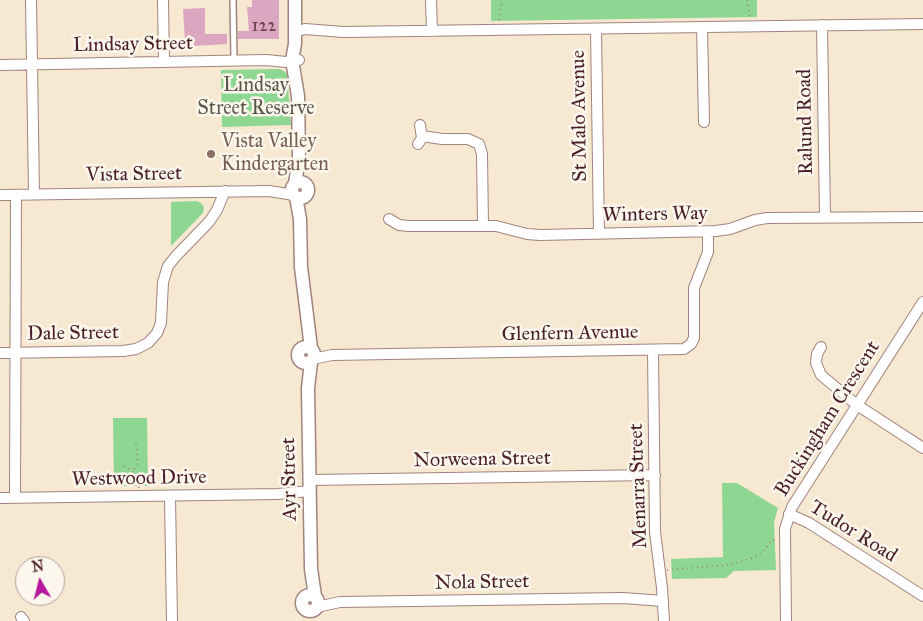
<!DOCTYPE html>
<style>
body{margin:0}
#map{position:relative;width:923px;height:621px;overflow:hidden;background:#f7e8d2;font-family:"IM FELL Great Primer",serif}
canvas{display:block}
.north{position:absolute;left:15px;top:556px;width:50px;height:50px;box-sizing:border-box;background:#fbf7ec;border:1px solid #b4a19f;border-radius:50%;rotate:352deg;font-size:14px;font-weight:700;line-height:20px;text-align:center;color:#4a1f2b}
.north::after{content:'';display:block;margin:auto;width:18px;height:22px;background:#b5179e;clip-path:polygon(50% 0,100% 100%,50% 72%,0 100%)}
</style>
<div id="map">
<canvas width="923" height="621"></canvas>
<div class="north">N</div>
</div>
<script>
const g = document.querySelector('canvas').getContext('2d');
g.lineJoin = 'round';
function fill(path, color) { g.fillStyle = color; g.fill(path, 'evenodd'); }
const poly = rows => new Path2D(rows.map(r => 'M' + r).join(''));
function strokePath(path, color, width, dash) { g.strokeStyle = color; g.lineWidth = width; g.lineCap = dash ? 'butt' : 'round'; g.setLineDash(dash || []); g.stroke(path); }
function drawText(font, color, halo, rows, align = 'center') {
  g.font = font + ' "IM FELL Great Primer",serif'; g.lineWidth = 5; g.setLineDash([]); g.textBaseline = 'middle'; g.strokeStyle = halo; g.fillStyle = color; for (const [text, x, y, turn = 0] of rows) {
    g.save(); g.translate(x, y); g.rotate((+turn || 0) * Math.PI / 180); g.textAlign = isNaN(turn) ? turn : align; if (halo) g.strokeText(text, 0, 0); g.fillText(text, 0, 0); g.restore();
  }
}
const green = poly([
 [491,0,757,0,757,17,491,21],
 [279,69,284,71,287,74,291,125,222,127,221,70],
 [196,201,201,203,204,207,203,213,171,246,171,202],
 [113,418,147,418,148,486,114,486],
 [722,483,737,483,778,508,774,522,776,570,734,571,726,578,672,579,671,559,723,557]
]);
const building = poly([
 [252,0,279,0,279,39,238,39,238,31,249,31,247,7,252,7],
 [205,8,205,34,227,34,227,44,194,46,194,41,185,41,183,9]
]);
const path = poly([
 [747,0,750,17],
 [499,20,502,0],
 [136,444,138,461,133,472,139,488],
 [124,466,133,472],
 [667,570,728,565,750,559,763,552,771,541,776,540]
]);
const service = poly([
 [233,0,234,60]
]);
const minor = poly([
 [31,0,34,194],
 [163,0,164,62],
 [431,0,432,31],
 [822,25,825,217],
 [702,27,704,122],
 [596,29,599,234],
 [294,32,305,29,343,32,923,24],
 [0,65,266,60,286,62,299,60],
 [422,136,442,139,468,139,479,144,482,154,483,226],
 [418,144,422,138,420,125],
 [0,195,269,191,294,195],
 [389,219,399,225,409,226,496,226,527,234,540,235,716,231,730,229,755,220,767,218,923,217],
 [821,347,817,354,816,363,821,375,857,405,923,448],
 [653,351,655,532,662,588,664,621],
 [0,353,123,351,136,349,148,343,157,333,161,323,163,282,168,266,176,256,209,222,217,210,225,191],
 [313,359,332,355,684,349,691,344,694,338,694,288,708,252,708,232],
 [309,480,655,475],
 [170,496,172,621],
 [0,498,278,494,309,491],
 [15,498,16,195],
 [789,514,809,523,923,596],
 [317,607,340,602,623,598,663,601],
 [21,617,24,621],
 [786,621,785,529,792,507,923,302]
]);
const tertiary = poly([
 [295,0,295,44,292,60,298,96,299,158,295,184],
 '292 190a8 8 0 1 1 16 0a8 8 0 1 1-16 0Z',
 [296,197,300,219,301,267,311,348],
 '298 355a8 8 0 1 1 16 0a8 8 0 1 1-16 0Z',
 [311,362,308,388,311,569,315,596],
 '302 603a8 8 0 1 1 16 0a8 8 0 1 1-16 0Z'
]);
const markers = [
 [211,154,5,"#8d6e63"]
];
const numberNames = [
 ["122",264,27]
];
const streetNames = [
 ["Lindsay Street",133,45,-1],
 ["St Malo Avenue",580,116,-91],
 ["Ralund Road",806,122,-91],
 ["Vista Street",134,175,-1],
 ["Winters Way",655,215,-1],
 ["Dale Street",73,334,-1],
 ["Glenfern Avenue",570,334,-1],
 ["Buckingham Crescent",828,419,-58],
 ["Norweena Street",482,460,-1],
 ["Westwood Drive",139,479,-1],
 ["Ayr Street",290,479,-91],
 ["Menarra Street",639,486,-92],
 ["Tudor Road",853,532,32],
 ["Nola Street",482,583,-1]
];
const parkNames = [
 ["Lindsay",256,86],
 ["Street Reserve",256,109]
];
const educationNames = [
 ["Vista Valley",221,142],
 ["Kindergarten",221,165]
];
fill(green, '#8ed792');
fill(building, '#dba6c0');
strokePath(service, '#a0847e', 8);
strokePath(minor, '#a0847e', 12);
strokePath(tertiary, '#a0847e', 15);
strokePath(path, '#a0847e', 2, [1, 4]);
strokePath(service, '#fff', 5);
strokePath(minor, '#fff', 10);
strokePath(tertiary, '#fff', 12);
for (const [x, y, r, color] of markers) { const dot = new Path2D(); dot.arc(x, y, r, 0, 2 * Math.PI); g.fillStyle = color; g.fill(dot); strokePath(dot, '#fbf7ec', 2); }
drawText('18px', '#6e4150', null, numberNames);
drawText('20px', '#4a1f2b', '#fbf7ec', streetNames);
drawText('20px', '#5e564a', '#fbf7ec', parkNames);
drawText('20px', '#785e54', '#fbf7ec', educationNames, 'left');
</script>
